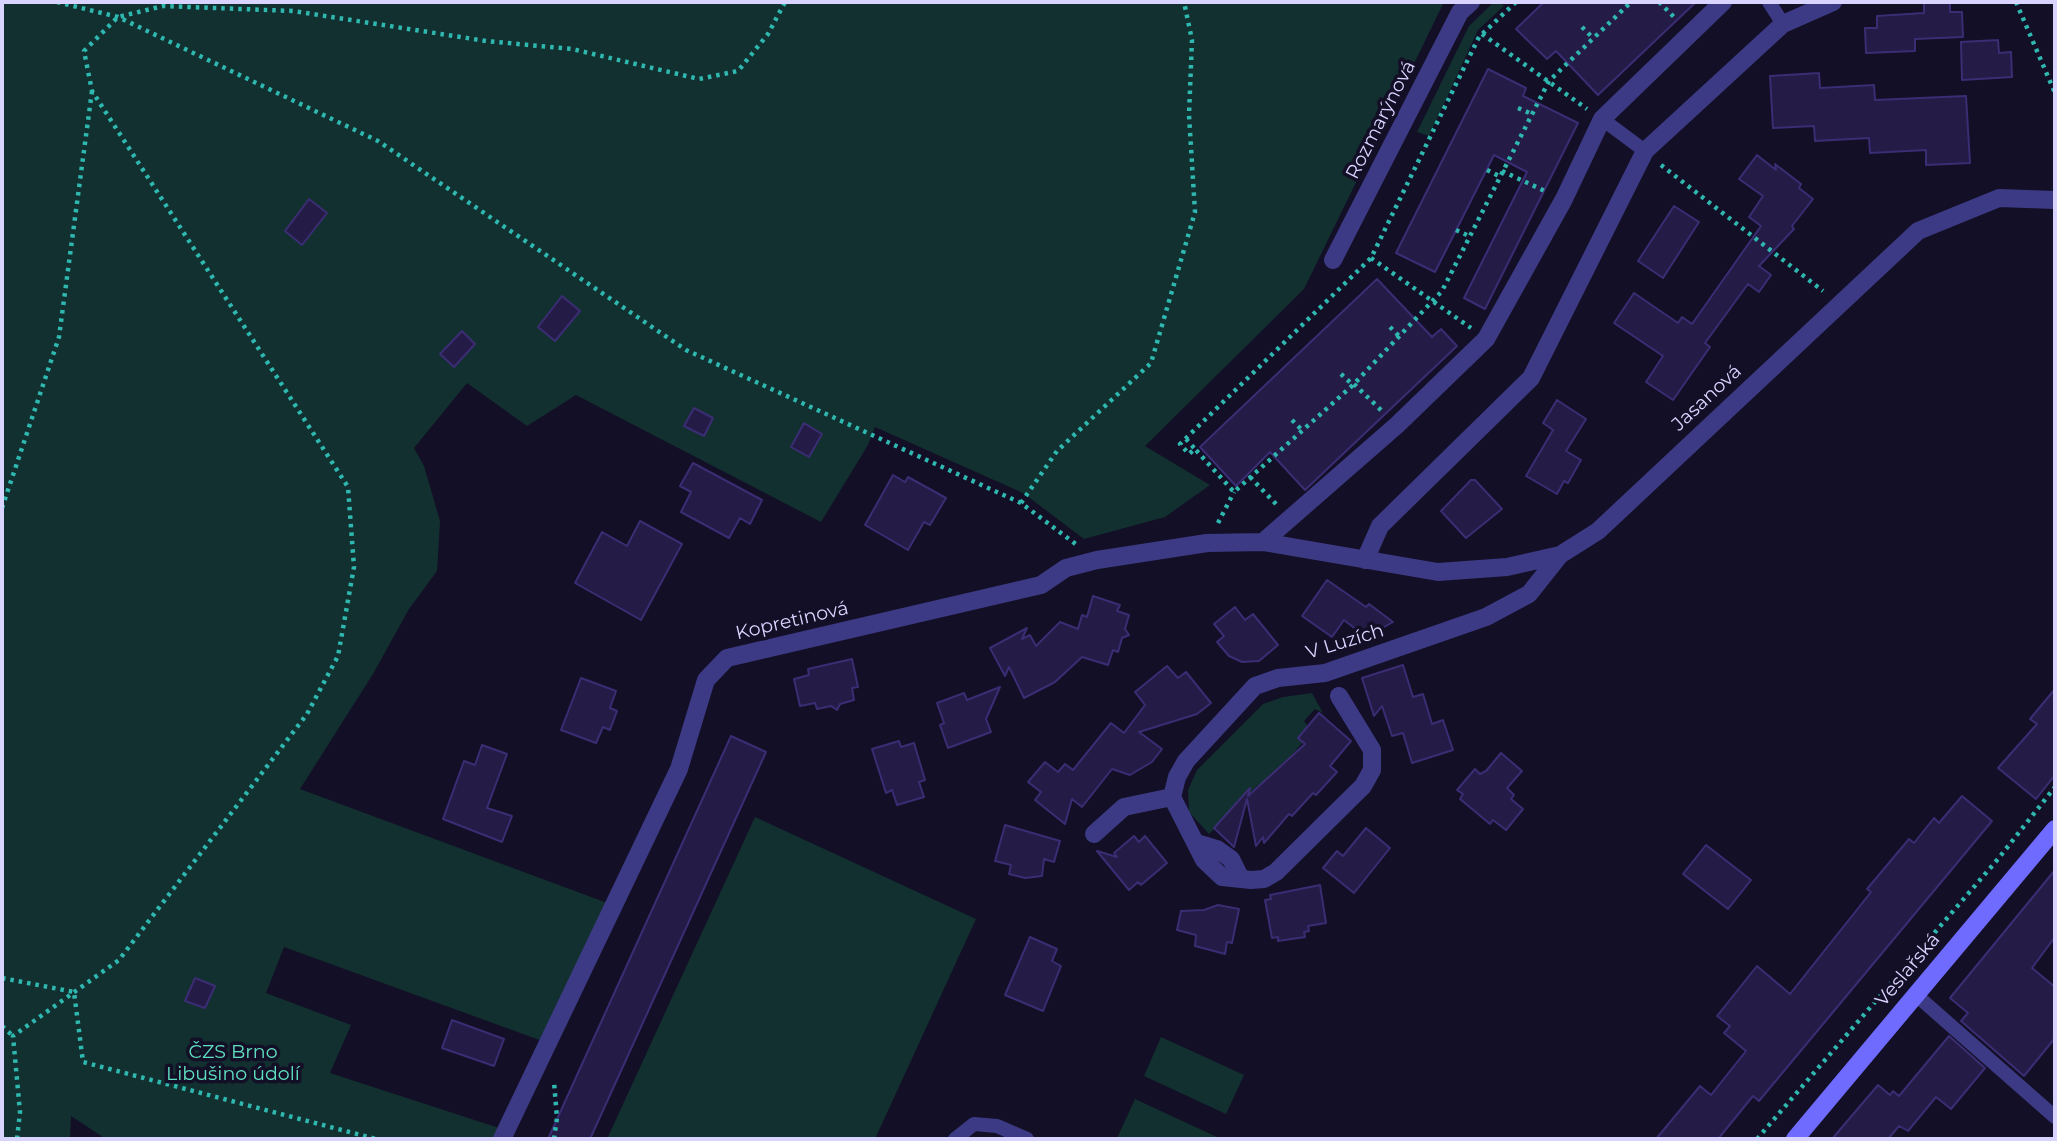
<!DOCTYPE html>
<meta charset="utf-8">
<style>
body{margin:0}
#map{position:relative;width:2057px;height:1141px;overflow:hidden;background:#130f26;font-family:Montserrat,sans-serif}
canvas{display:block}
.frame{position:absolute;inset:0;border:4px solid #d9d4ff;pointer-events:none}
</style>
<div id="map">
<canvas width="2057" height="1141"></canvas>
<div class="frame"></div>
</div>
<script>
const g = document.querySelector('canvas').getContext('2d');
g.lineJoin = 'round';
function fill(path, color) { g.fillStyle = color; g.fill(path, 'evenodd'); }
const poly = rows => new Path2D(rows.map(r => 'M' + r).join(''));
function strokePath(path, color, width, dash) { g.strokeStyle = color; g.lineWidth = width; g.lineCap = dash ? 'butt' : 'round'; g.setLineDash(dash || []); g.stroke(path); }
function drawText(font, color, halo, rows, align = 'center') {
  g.font = font + ' Montserrat,sans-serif'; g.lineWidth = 7; g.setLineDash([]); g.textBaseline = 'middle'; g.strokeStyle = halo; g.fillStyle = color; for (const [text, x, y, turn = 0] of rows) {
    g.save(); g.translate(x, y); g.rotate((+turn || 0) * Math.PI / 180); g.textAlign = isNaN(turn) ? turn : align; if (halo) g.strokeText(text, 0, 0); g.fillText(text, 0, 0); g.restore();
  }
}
const green = poly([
 [2,2,1444,2,1304,289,1145,446,1210,485,1165,517,1084,539,1023,493,875,427,868,445,821,522,576,395,527,426,467,383,414,448,424,466,440,521,437,571,409,609,373,674,300,789,610,904,545,1042,284,947,266,993,351,1025,330,1073,499,1128,493,1139,106,1139,71,1116,70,1139,2,1139],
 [1494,2,1501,2,1504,6,1478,30,1429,136,1417,132,1469,26],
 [1312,693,1323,713,1315,709,1304,721,1308,726,1298,737,1303,742,1262,789,1258,785,1209,834,1189,812,1188,790,1197,770,1263,704,1283,697],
 [755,817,976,919,875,1139,607,1139],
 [1161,1037,1244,1075,1226,1114,1144,1076],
 [1135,1099,1217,1137,1216,1139,1117,1138]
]);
const building = poly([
 [1544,2,1696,2,1598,95,1556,51,1547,59,1516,29,1544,2],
 [1924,2,1950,2,1950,12,1962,12,1963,37,1915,39,1915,51,1866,53,1865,28,1877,28,1877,16,1924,13,1924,2],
 [1998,40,1999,53,2011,52,2012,77,1962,80,1961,42,1998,40],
 [1488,69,1526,88,1523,96,1578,123,1485,309,1464,298,1527,172,1494,155,1435,272,1396,253,1488,69],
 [1819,73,1820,88,1874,85,1875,100,1966,96,1970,163,1926,165,1926,150,1870,153,1869,138,1815,141,1814,126,1773,128,1770,76,1819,73],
 [1757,155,1776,170,1775,164,1801,184,1799,188,1813,199,1792,226,1794,229,1759,266,1771,275,1759,292,1748,284,1705,343,1710,347,1673,400,1646,382,1663,356,1614,323,1634,293,1678,323,1682,317,1692,324,1761,226,1749,217,1763,196,1739,179,1757,155],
 [309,199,327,213,302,245,285,231,309,199],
 [1674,206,1699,222,1663,278,1638,261,1674,206],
 [1377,279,1432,337,1441,329,1457,346,1305,490,1270,452,1236,486,1200,447,1377,279],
 [562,296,580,311,555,341,538,327,562,296],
 [462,331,475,344,454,367,440,354,462,331],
 [1557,400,1586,419,1566,451,1581,460,1568,483,1564,481,1557,494,1526,476,1553,430,1543,423,1557,400],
 [694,408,713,418,704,436,684,426,694,408],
 [804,423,822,434,809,457,791,447,804,423],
 [693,463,762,500,750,524,740,518,729,538,681,512,691,492,680,486,693,463],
 [893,475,905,482,908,477,946,498,930,525,924,522,908,550,865,525,893,475],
 [1471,480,1475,480,1502,509,1466,538,1441,511,1471,480],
 [640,521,682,544,641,620,575,583,602,532,627,546,640,521],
 [1327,580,1366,607,1369,604,1393,622,1366,637,1344,620,1332,637,1302,616,1327,580],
 [1093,596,1120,605,1117,611,1129,615,1125,629,1129,635,1122,638,1118,652,1113,650,1108,665,1082,657,1055,682,1024,698,1009,667,1005,676,990,648,1027,628,1022,639,1030,635,1036,646,1060,622,1078,629,1082,615,1087,617,1093,596],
 [1235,607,1245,620,1253,614,1278,645,1259,661,1242,662,1229,656,1217,642,1224,636,1214,624,1235,607],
 [852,659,858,687,852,688,854,700,840,704,837,710,831,706,817,709,815,703,800,706,794,679,809,675,808,669,852,659],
 [1403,665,1413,697,1423,694,1432,724,1443,720,1453,750,1412,763,1403,733,1392,736,1382,706,1374,716,1362,678,1403,665],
 [1167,666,1178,678,1186,672,1211,703,1197,714,1139,732,1162,749,1152,762,1130,775,1112,769,1082,807,1072,799,1065,824,1035,800,1041,792,1028,782,1045,762,1058,772,1065,764,1073,770,1111,723,1124,733,1145,705,1135,692,1167,666],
 [581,678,616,691,610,708,617,711,610,730,603,727,596,743,561,730,581,678],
 [1000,687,986,719,991,732,948,748,940,725,944,723,937,703,964,693,967,700,1000,687],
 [2055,689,2055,775,2036,799,1998,768,2037,724,2030,719,2055,689],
 [1319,713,1351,741,1330,766,1337,772,1316,795,1313,793,1292,816,1289,814,1264,843,1263,837,1256,846,1247,799,1234,847,1214,828,1250,788,1248,796,1305,744,1298,738,1319,713],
 [731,736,766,752,590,1139,548,1139,731,736],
 [899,741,901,747,914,743,925,780,919,782,924,797,897,805,892,790,886,793,872,749,899,741],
 [482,745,507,754,487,808,512,816,502,842,443,819,464,761,475,765,482,745],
 [1501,753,1522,771,1507,788,1514,795,1511,799,1523,809,1506,830,1493,820,1490,824,1460,799,1463,794,1457,790,1475,769,1480,774,1486,771,1501,753],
 [1962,796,1992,821,1759,1101,1753,1096,1718,1139,1656,1139,1700,1086,1711,1095,1746,1051,1724,1033,1730,1026,1717,1016,1757,966,1790,994,1871,892,1867,889,1909,839,1914,843,1934,818,1939,823,1962,796],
 [1005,825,1060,841,1054,862,1044,859,1042,876,1025,878,1009,874,1011,865,995,861,1005,825],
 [1366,828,1390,848,1354,893,1323,868,1337,851,1343,856,1366,828],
 [1134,836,1139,842,1145,836,1167,863,1141,885,1138,882,1129,890,1097,851,1117,857,1114,853,1134,836],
 [1706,845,1751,880,1728,909,1683,874,1706,845],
 [2055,870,2055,937,2032,968,2055,987,2055,1038,2024,1076,1961,1021,1968,1013,1950,998,2055,870],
 [1320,885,1326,923,1308,926,1309,931,1304,932,1305,937,1278,941,1278,937,1272,938,1265,900,1271,899,1270,895,1320,885],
 [1218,905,1239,909,1232,943,1227,942,1225,954,1195,946,1196,935,1177,930,1181,911,1204,910,1218,905],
 [1030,937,1057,949,1052,961,1061,966,1043,1011,1005,995,1030,937],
 [195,978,215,986,205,1008,185,1001,195,978],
 [452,1020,504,1039,494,1066,442,1048,452,1020],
 [1949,1036,1985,1068,1951,1109,1936,1097,1908,1131,1899,1126,1888,1139,1832,1139,1878,1085,1890,1095,1893,1091,1899,1096,1949,1036]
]);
const path = poly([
 [57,2,118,17,378,141,686,350,1021,503,1077,545],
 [1516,2,1479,37,1371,258,1180,444,1189,454,1195,449,1234,492,1353,385,1442,291,1549,81,1631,2],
 [1659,2,1676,19],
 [2016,2,2055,93],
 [1582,27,1593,38],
 [1482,34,1587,109],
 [1518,108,1532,114],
 [1661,165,1823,291],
 [1487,170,1499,176],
 [1502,171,1547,192],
 [1456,230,1469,236],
 [1371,258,1471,328],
 [1390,327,1399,336],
 [1341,374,1353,385],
 [1354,384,1383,412],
 [1292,420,1302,430],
 [1186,439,1195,449],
 [1250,477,1276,504],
 [1021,503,1057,451,1151,363,1195,212,1189,115,1192,40,1184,2],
 [2,508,59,337,92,91],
 [1218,523,1234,492],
 [2,978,74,992,83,1062,376,1139],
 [2,1026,13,1036],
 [17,1139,20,1112,13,1036,119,960,307,714,338,656,354,567,348,487,92,91,84,51,118,17,163,6,293,11,486,41,572,49,699,79,738,71,768,34,785,2],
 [554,1139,557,1118,554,1082],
 [1757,1139,1998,859,2055,787]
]);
const lane = poly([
 [1769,2,1783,24],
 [1602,119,1645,151],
 [1915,994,2055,1117],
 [955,1139,974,1124,997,1126,1027,1139]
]);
const street = poly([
 [1333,260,1460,12,1471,2],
 [1263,542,1397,425,1486,339,1564,199,1602,119,1723,2],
 [1365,560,1380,526,1531,378,1645,151,1783,24,1833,2],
 [1339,696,1372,750,1372,770,1363,786,1276,872,1264,879,1251,880,1222,877,1204,860,1172,797,1177,777,1186,761,1255,686,1278,678,1325,673,1486,617,1529,594,1560,555],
 [1094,834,1124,807,1172,797],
 [1197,843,1217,849,1231,859,1240,877],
 [502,1139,679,769,706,680,727,658,1041,585,1066,568,1097,560,1207,543,1263,542,1438,572,1507,567,1560,555,1598,531,1918,231,1999,198,2055,200]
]);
const secondary = poly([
 [1795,1139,2055,829]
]);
const streetNames = [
 ["Rozmarýnová",1381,120,-63],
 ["Jasanová",1707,398,-43],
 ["Kopretinová",792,621,-13],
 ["V Luzích",1345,642,-17],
 ["Veslařská",1908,970,-50]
];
const parkNames = [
 ["ČZS Brno",233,1052],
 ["Libušino údolí",233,1074]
];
fill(green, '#12302f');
fill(building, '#241b47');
strokePath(building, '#3b2d73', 2);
strokePath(path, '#2fb8b0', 4.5, [3.5, 5]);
strokePath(lane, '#3d3a85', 14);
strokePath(street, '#3d3a85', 18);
strokePath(secondary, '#6f6bff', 18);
drawText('19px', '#d9d4ff', '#130f26', streetNames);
drawText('19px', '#5fe0c0', '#130f26', parkNames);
</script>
